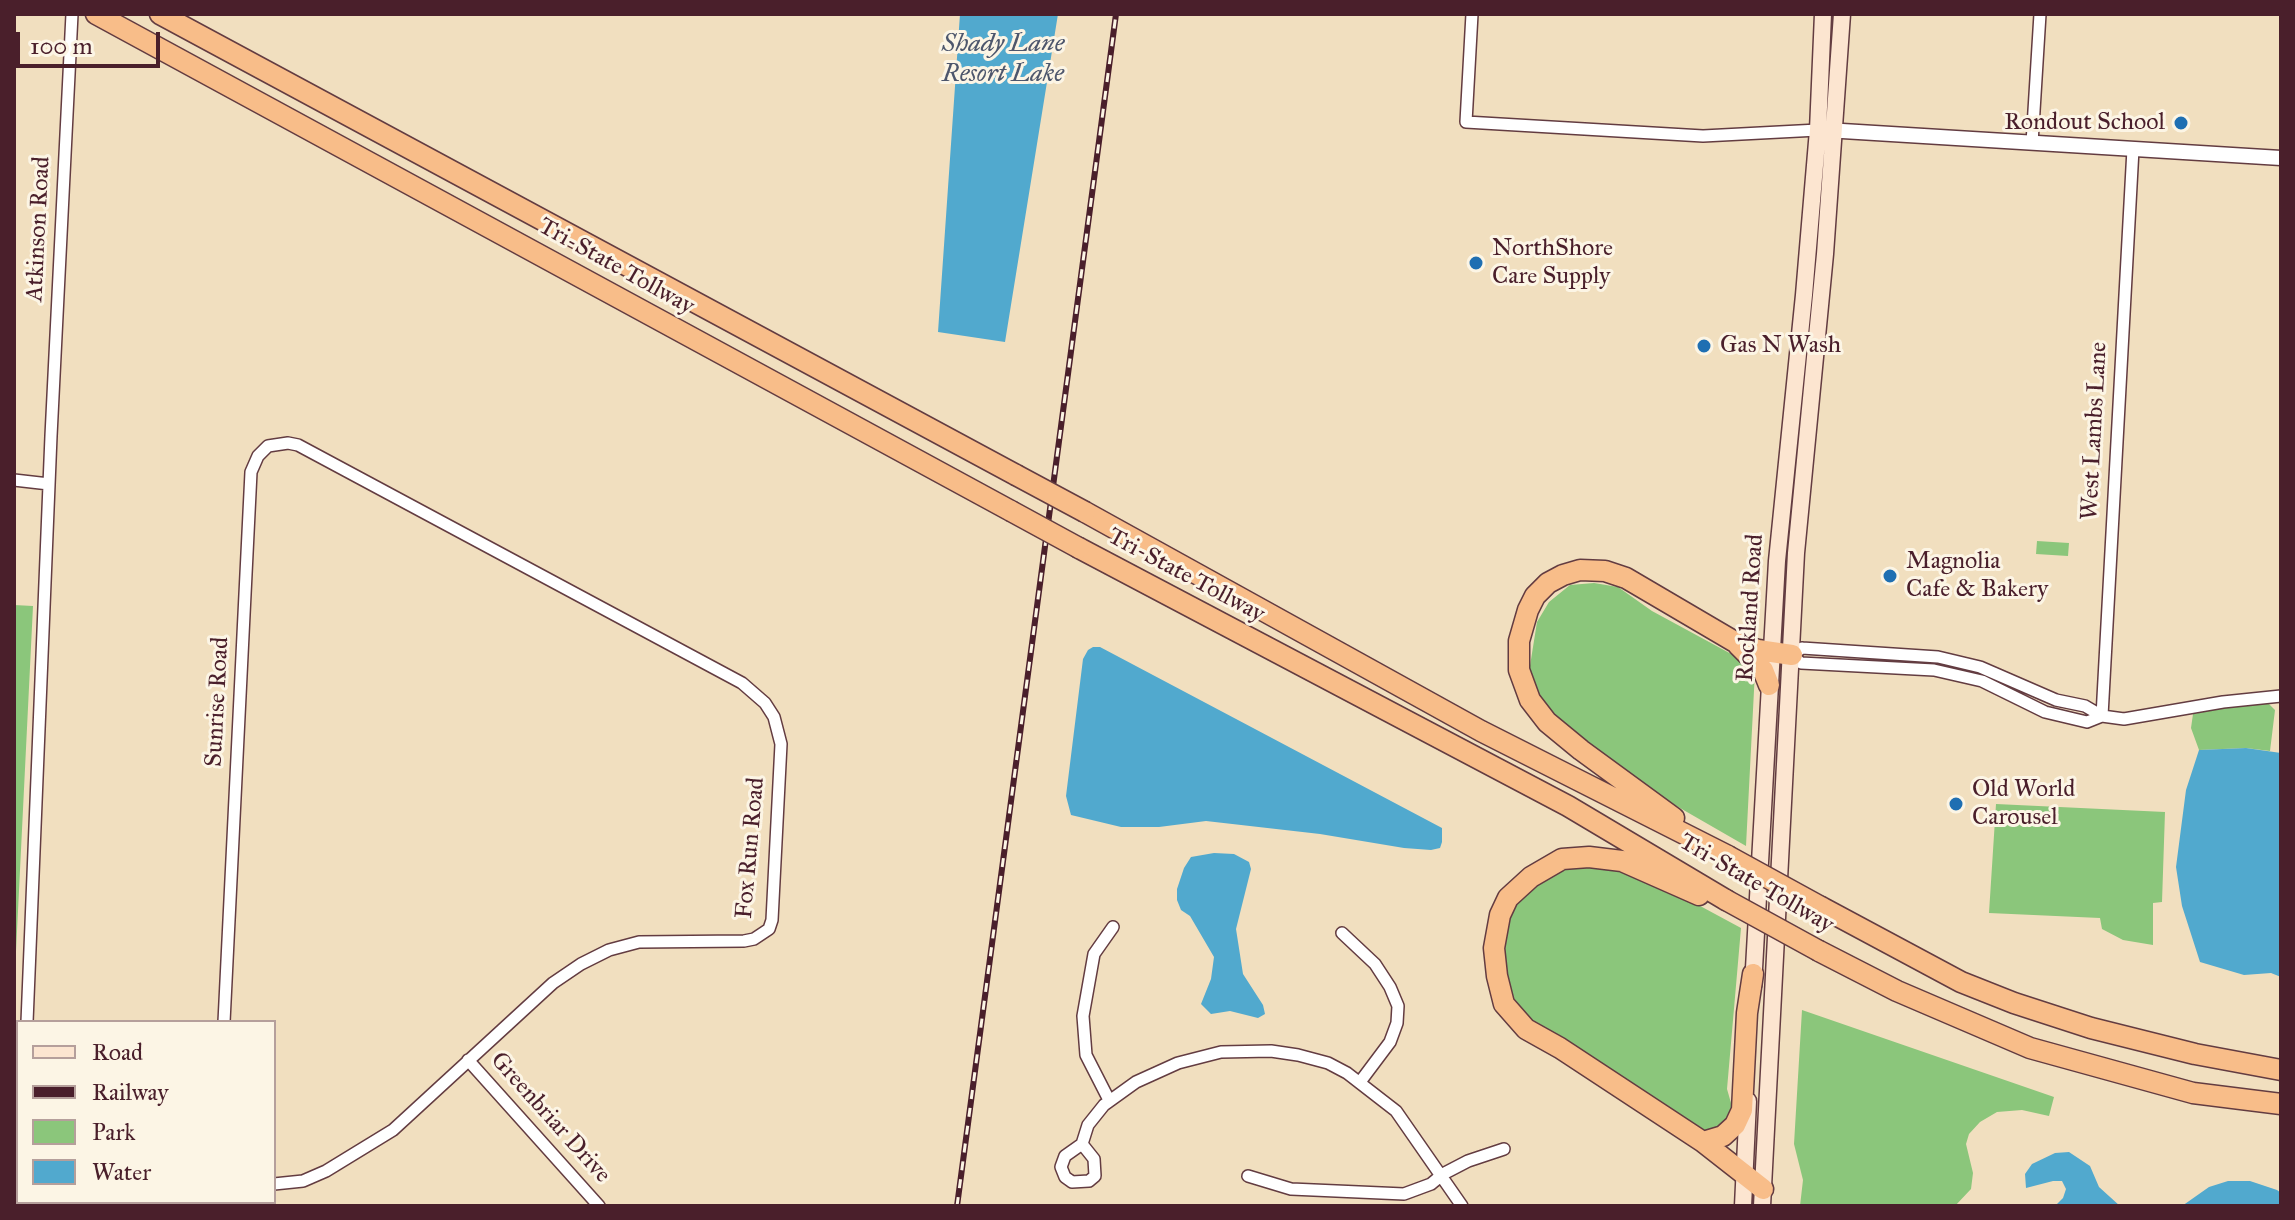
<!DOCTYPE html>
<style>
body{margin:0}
#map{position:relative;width:2295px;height:1220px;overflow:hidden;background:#f1dfbf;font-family:"IM FELL Great Primer",serif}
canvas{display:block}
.frame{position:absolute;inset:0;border:16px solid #4a1f2b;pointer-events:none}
.legend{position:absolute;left:16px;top:1020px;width:260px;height:184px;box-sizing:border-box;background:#fcf5e5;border:2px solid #b59f9b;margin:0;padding:10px 14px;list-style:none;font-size:24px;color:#4a1f2b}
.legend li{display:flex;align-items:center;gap:16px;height:40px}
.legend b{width:40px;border:2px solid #b59f9b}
.scale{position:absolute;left:16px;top:32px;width:144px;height:36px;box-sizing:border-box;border:4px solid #4a1f2b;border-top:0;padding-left:10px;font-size:24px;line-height:28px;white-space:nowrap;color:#4a1f2b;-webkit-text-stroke:6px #fcf5e5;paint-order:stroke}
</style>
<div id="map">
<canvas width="2295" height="1220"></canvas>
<div class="frame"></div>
<ul class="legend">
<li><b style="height:10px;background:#fce5d0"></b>Road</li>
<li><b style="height:10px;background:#4a1f2b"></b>Railway</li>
<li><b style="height:22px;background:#8bc67b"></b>Park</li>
<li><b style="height:22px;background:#51a9ce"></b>Water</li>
</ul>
<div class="scale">100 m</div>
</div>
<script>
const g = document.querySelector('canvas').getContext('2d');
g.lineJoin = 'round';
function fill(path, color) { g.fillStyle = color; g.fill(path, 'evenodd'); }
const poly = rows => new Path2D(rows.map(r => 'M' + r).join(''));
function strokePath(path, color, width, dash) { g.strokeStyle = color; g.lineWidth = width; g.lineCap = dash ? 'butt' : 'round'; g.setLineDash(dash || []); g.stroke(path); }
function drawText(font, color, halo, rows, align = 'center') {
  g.font = font + ' "IM FELL Great Primer",serif'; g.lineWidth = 6; g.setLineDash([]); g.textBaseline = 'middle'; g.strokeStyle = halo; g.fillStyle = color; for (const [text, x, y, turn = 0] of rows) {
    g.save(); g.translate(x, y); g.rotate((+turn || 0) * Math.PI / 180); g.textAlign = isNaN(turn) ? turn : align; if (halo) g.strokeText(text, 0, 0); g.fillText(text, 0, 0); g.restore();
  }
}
const green = poly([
 [2037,541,2069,543,2068,556,2036,554],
 [1594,583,1618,587,1652,611,1746,662,1755,671,1746,846,1647,789,1546,712,1529,672,1537,622,1549,602,1570,585],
 [14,605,33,606,14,992],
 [2254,702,2269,704,2275,710,2270,751,2246,748,2199,750,2191,728,2193,714],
 [1996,804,2165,812,2162,902,2153,903,2153,945,2123,940,2102,929,2100,918,1989,913],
 [1598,862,1665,887,1741,928,1727,1089,1731,1103,1731,1114,1724,1127,1713,1132,1689,1132,1507,1003,1498,966,1510,896,1550,869],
 [1802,1010,2054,1097,2049,1116,2022,1110,1997,1112,1980,1122,1969,1134,1966,1144,1973,1173,1971,1189,1955,1206,1800,1206,1803,1180,1794,1144]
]);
const water = poly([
 [960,14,1058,14,1005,342,938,332],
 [1093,647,1100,647,1442,828,1442,842,1440,848,1431,850,1404,848,1320,834,1206,821,1159,827,1121,827,1071,815,1066,796,1083,659,1088,650],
 [2246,748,2281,753,2281,977,2271,973,2244,975,2200,962,2182,906,2176,867,2186,790,2199,750],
 [1214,853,1234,854,1249,862,1251,869,1236,929,1243,974,1263,1005,1265,1014,1258,1018,1230,1011,1211,1014,1201,1004,1211,979,1214,957,1190,916,1181,910,1177,900,1177,889,1184,868,1191,857],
 [2069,1152,2090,1166,2099,1187,2120,1206,2055,1206,2063,1198,2066,1189,2062,1181,2053,1181,2026,1188,2025,1174,2032,1164,2055,1153],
 [2228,1181,2250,1181,2277,1190,2281,1193,2281,1206,2182,1206,2209,1187]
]);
const minor = poly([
 [1472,14,1466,122,1703,136,1818,130],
 [2032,143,2040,14],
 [2133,149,2102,716,2124,719,2223,702,2281,696],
 [14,480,49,484],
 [1802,648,1938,657,1980,667,2056,700,2085,706,2102,716,2087,722,2045,712,1982,681,1934,670,1801,663,1792,655,1802,648],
 [1342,933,1375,964,1390,987,1398,1006,1397,1023,1390,1042,1360,1082],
 [27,1022,51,436,72,14],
 [224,1022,251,472,258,456,268,446,288,443,298,445,742,683,765,703,774,717,781,744,772,920,769,929,754,939,744,941,639,942,609,950,581,964,553,983,393,1130,326,1171,303,1181,274,1184],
 [468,1060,599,1206],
 [1109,1100,1086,1055,1083,1016,1094,954,1113,927],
 [1082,1144,1094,1159,1095,1176,1089,1181,1072,1182,1065,1177,1061,1167,1065,1156,1082,1144,1088,1125,1104,1105,1136,1082,1178,1063,1221,1052,1271,1051,1298,1055,1328,1063,1347,1073,1396,1111,1462,1206],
 [1248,1176,1291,1189,1404,1194,1431,1184,1443,1174,1468,1161,1504,1149],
 [15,1206,18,1152],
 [215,1206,215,1202]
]);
const tertiary = poly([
 [1826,130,2281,158]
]);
const secondary = poly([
 [1753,986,1777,561,1804,295,1818,130,1823,14],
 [1743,1206,1748,1101],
 [1762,1206,1796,553,1825,254,1842,14]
]);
const motorway = poly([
 [96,14,1011,511],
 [160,14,1016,475],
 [1085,512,1481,731,1728,856],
 [1079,548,1568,806,1726,900],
 [1738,645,1763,670,1769,685],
 [1674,818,1581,750,1547,722,1530,700,1519,670,1519,641,1528,610,1535,596,1548,583,1563,575,1580,570,1605,571,1626,578,1735,642,1758,650,1792,655],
 [1699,895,1622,861,1589,857,1562,859,1531,877,1508,898,1500,915,1494,948,1497,976,1504,1004,1526,1029,1560,1048,1703,1142,1763,1189],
 [1821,907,1961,982,2014,1003,2091,1028,2195,1054,2281,1070],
 [1819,951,1897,991,2030,1048,2193,1093,2281,1104],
 [1703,1142,1723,1136,1735,1125,1742,1110,1747,1013,1753,974]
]);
const rail = poly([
 [957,1206,1116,14]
]);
const motorwayBridge = poly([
 [1016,475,1085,512],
 [1011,511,1079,548],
 [1728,856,1821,907],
 [1726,900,1819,951]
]);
const markers = [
 [2181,123,8,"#1f6fb2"],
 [1476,263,8,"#1f6fb2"],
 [1704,346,8,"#1f6fb2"],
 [1890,576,8,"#1f6fb2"],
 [1956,804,8,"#1f6fb2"]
];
const poiNames = [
 ["Rondout School",2165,123,"right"],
 ["NorthShore",1492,249],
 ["Care Supply",1492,277],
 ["Gas N Wash",1720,346],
 ["Magnolia",1906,562],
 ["Cafe & Bakery",1906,590],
 ["Old World",1972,790],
 ["Carousel",1972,818]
];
const streetNames = [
 ["Atkinson Road",39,229,-87],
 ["Tri-State Tollway",616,267,29],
 ["West Lambs Lane",2095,431,-87],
 ["Tri-State Tollway",1186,576,28],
 ["Rockland Road",1751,608,-86],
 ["Sunrise Road",218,702,-87],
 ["Fox Run Road",751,848,-85],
 ["Tri-State Tollway",1756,884,30],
 ["Greenbriar Drive",550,1118,48]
];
const waterNames = [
 ["Shady Lane",1003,45],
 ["Resort Lake",1003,75]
];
fill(green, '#8bc67b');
fill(water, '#51a9ce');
strokePath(minor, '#633c41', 14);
strokePath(tertiary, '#633c41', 17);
strokePath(secondary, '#633c41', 19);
strokePath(motorway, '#633c41', 23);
strokePath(minor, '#fff', 11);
strokePath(tertiary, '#fff', 14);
strokePath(secondary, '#fce5d0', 16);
strokePath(motorway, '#f8bd89', 20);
strokePath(rail, '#4a1f2b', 6);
strokePath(rail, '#fcf5e5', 3, [9]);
strokePath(motorwayBridge, '#633c41', 23, []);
strokePath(motorwayBridge, '#f8bd89', 20);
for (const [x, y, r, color] of markers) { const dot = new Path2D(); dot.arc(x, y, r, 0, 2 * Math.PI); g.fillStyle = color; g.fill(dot); strokePath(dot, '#fcf5e5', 3); }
drawText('24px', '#4a1f2b', '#fcf5e5', poiNames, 'left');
drawText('24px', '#4a1f2b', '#fcf5e5', streetNames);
drawText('italic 26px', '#4d566c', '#fcf5e5', waterNames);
</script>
